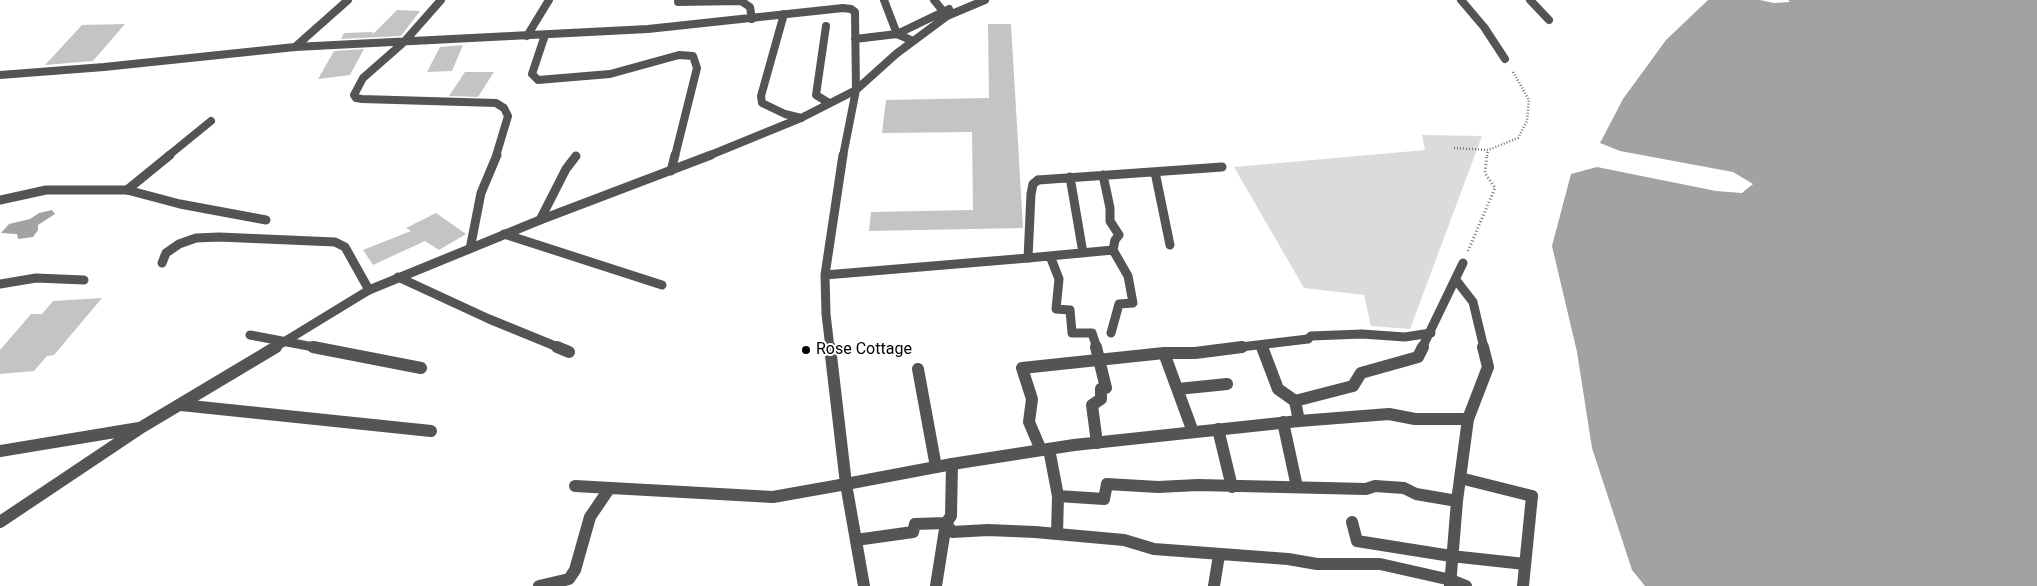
<!DOCTYPE html>
<style>
body{margin:0}
canvas{display:block;background:#fff}
</style>
<canvas width="2037" height="586"></canvas>
<script>
const g = document.querySelector('canvas').getContext('2d');
g.lineJoin = 'round';
function fill(path, color) { g.fillStyle = color; g.fill(path, 'evenodd'); }
const poly = rows => new Path2D(rows.map(r => 'M' + r).join(''));
function strokePath(path, color, width, dash) { g.strokeStyle = color; g.lineWidth = width; g.lineCap = dash ? 'butt' : 'round'; g.setLineDash(dash || []); g.stroke(path); }
function drawText(font, color, halo, rows, align = 'center') {
  g.font = font + ' Roboto,sans-serif'; g.lineWidth = 4; g.setLineDash([]); g.textBaseline = 'middle'; g.strokeStyle = halo; g.fillStyle = color; for (const [text, x, y, turn = 0] of rows) {
    g.save(); g.translate(x, y); g.rotate((+turn || 0) * Math.PI / 180); g.textAlign = isNaN(turn) ? turn : align; if (halo) g.strokeText(text, 0, 0); g.fillText(text, 0, 0); g.restore();
  }
}
const green = poly([
 [1422,135,1482,136,1410,329,1371,326,1364,295,1304,288,1234,167,1425,150]
]);
const water = poly([
 [1708,0,1760,0,1774,3,1790,2,1788,0,2037,0,2037,586,1645,586,1632,570,1592,448,1577,352,1552,246,1571,174,1597,167,1716,191,1742,193,1753,184,1733,172,1620,151,1600,143,1623,99,1666,40],
 [52,210,55,214,38,225,38,230,33,237,18,239,17,234,1,233,9,224,30,219,39,213]
]);
const building = poly([
 [397,10,420,11,401,36,341,39,344,33,373,32,372,35],
 [125,24,93,61,45,65,82,25],
 [988,24,1011,24,1023,228,869,231,871,212,973,210,972,132,882,133,886,100,989,98],
 [463,45,452,71,427,72,440,47],
 [364,49,350,75,318,79,334,51],
 [465,72,494,72,478,97,449,96],
 [436,213,466,234,439,250,425,241,373,265,363,250,411,231,406,228],
 [102,298,54,355,47,356,34,371,0,374,0,350,31,314,42,314,53,301]
]);
const pathFar1 = poly([
 [1454,148,1488,150,1518,138,1527,121,1529,100,1512,70],
 [1487,156,1488,150]
]);
const path = poly([
 [1468,251,1495,188,1485,173,1487,155]
]);
const laneFar2 = poly([
 [884,0,897,34],
 [934,0,947,16],
 [1530,0,1549,20],
 [784,14,761,96,762,103,785,114,801,118],
 [826,26,816,95,829,103],
 [545,35,532,74,538,80,610,74,679,55,693,56,697,68,675,156],
 [168,156,211,121]
]);
const laneFar1 = poly([
 [671,171,675,155],
 [1155,172,1170,245],
 [1103,175,1110,208,1110,221,1119,235,1115,240,1113,250,1128,276,1133,303,1119,304,1111,333],
 [1070,177,1083,253],
 [1038,180,1222,167],
 [127,190,170,155],
 [540,220,566,169,576,156],
 [504,234,662,285],
 [1050,256,1059,279,1056,309,1070,310,1072,333,1092,333,1097,348],
 [1028,258,1113,250],
 [162,263,166,253,179,244,196,238,219,237,335,242,345,247,369,290],
 [398,277,489,319,560,348],
 [1456,280,1473,302,1484,348],
 [1261,345,1262,348],
 [1232,348,1308,339,1311,336,1362,334,1405,337,1431,333]
]);
const lane = poly([
 [557,347,569,352],
 [1096,347,1106,388,1101,389,1101,399,1092,405,1097,443],
 [1262,347,1278,389,1295,401],
 [1164,353,1193,432],
 [918,369,936,467],
 [1178,389,1227,384],
 [1299,421,1389,414,1415,419,1468,419],
 [1283,422,1297,487],
 [1218,429,1232,487],
 [1049,449,1058,496,1057,534],
 [1041,450,1029,422,1032,399,1022,368,1164,353,1195,353,1242,347],
 [1460,478,1532,496],
 [575,486,773,497,846,484],
 [1058,496,1104,499,1107,484,1158,487,1198,485,1366,489,1375,486,1404,488,1416,494,1457,501],
 [1352,522,1357,541,1451,556,1525,564],
 [856,540,913,532,915,524,946,523,952,532,988,530,1035,532,1124,540,1154,549,1288,559,1317,564,1380,564,1451,580,1466,586],
 [539,586,569,579,575,570,590,517,609,489],
 [936,586,946,523,951,516,952,464],
 [1214,586,1219,555],
 [1450,586,1457,501,1468,419,1488,367,1483,347]
]);
const streetFar2 = poly([
 [441,0,404,42,363,78,354,95,356,98,362,99,496,103,504,108,508,116,496,156],
 [1461,0,1484,27,1505,59],
 [678,2,741,1,750,7,752,19],
 [527,36,549,0],
 [855,39,897,34],
 [913,41,897,34,949,9],
 [295,47,348,0],
 [0,75,104,67,295,47,648,29,843,8,851,9,855,12,856,90,843,156],
 [708,156,801,118,856,90,896,54,947,16,985,0]
]);
const streetFar1 = poly([
 [0,200,46,190,127,190,180,204,266,220],
 [470,249,481,193,497,155],
 [825,275,1028,258,1031,194,1033,184,1038,180],
 [0,284,36,278,84,280],
 [250,335,319,348],
 [274,348,369,290,540,220,711,155],
 [830,348,826,314,825,275,843,155],
 [1422,348,1463,263]
]);
const street = poly([
 [313,347,421,368],
 [830,347,846,484,864,586],
 [181,405,431,431],
 [0,451,139,428],
 [846,484,952,464,1074,445,1299,421,1295,401,1353,386,1361,373,1418,357,1423,347],
 [0,522,142,427,276,347],
 [1523,586,1532,496]
]);
const markers = [
 [806,350,5,"#000"]
];
const poiNames = [
 ["Rose Cottage",816,350]
];
fill(green, '#dbdbdb');
fill(water, '#a2a2a2');
fill(building, '#c4c4c4');
strokePath(pathFar1, '#767676', 2.5, [1, 2]);
strokePath(path, '#767676', 3, [1, 2.5]);
strokePath(laneFar2, '#545454', 8);
strokePath(laneFar1, '#545454', 9);
strokePath(lane, '#545454', 12);
strokePath(streetFar2, '#545454', 8);
strokePath(streetFar1, '#545454', 9);
strokePath(street, '#545454', 12);
for (const [x, y, r, color] of markers) { const dot = new Path2D(); dot.arc(x, y, r, 0, 2 * Math.PI); g.fillStyle = color; g.fill(dot); strokePath(dot, '#fff', 2); }
drawText('16px', '#000', '#fff', poiNames, 'left');
</script>
